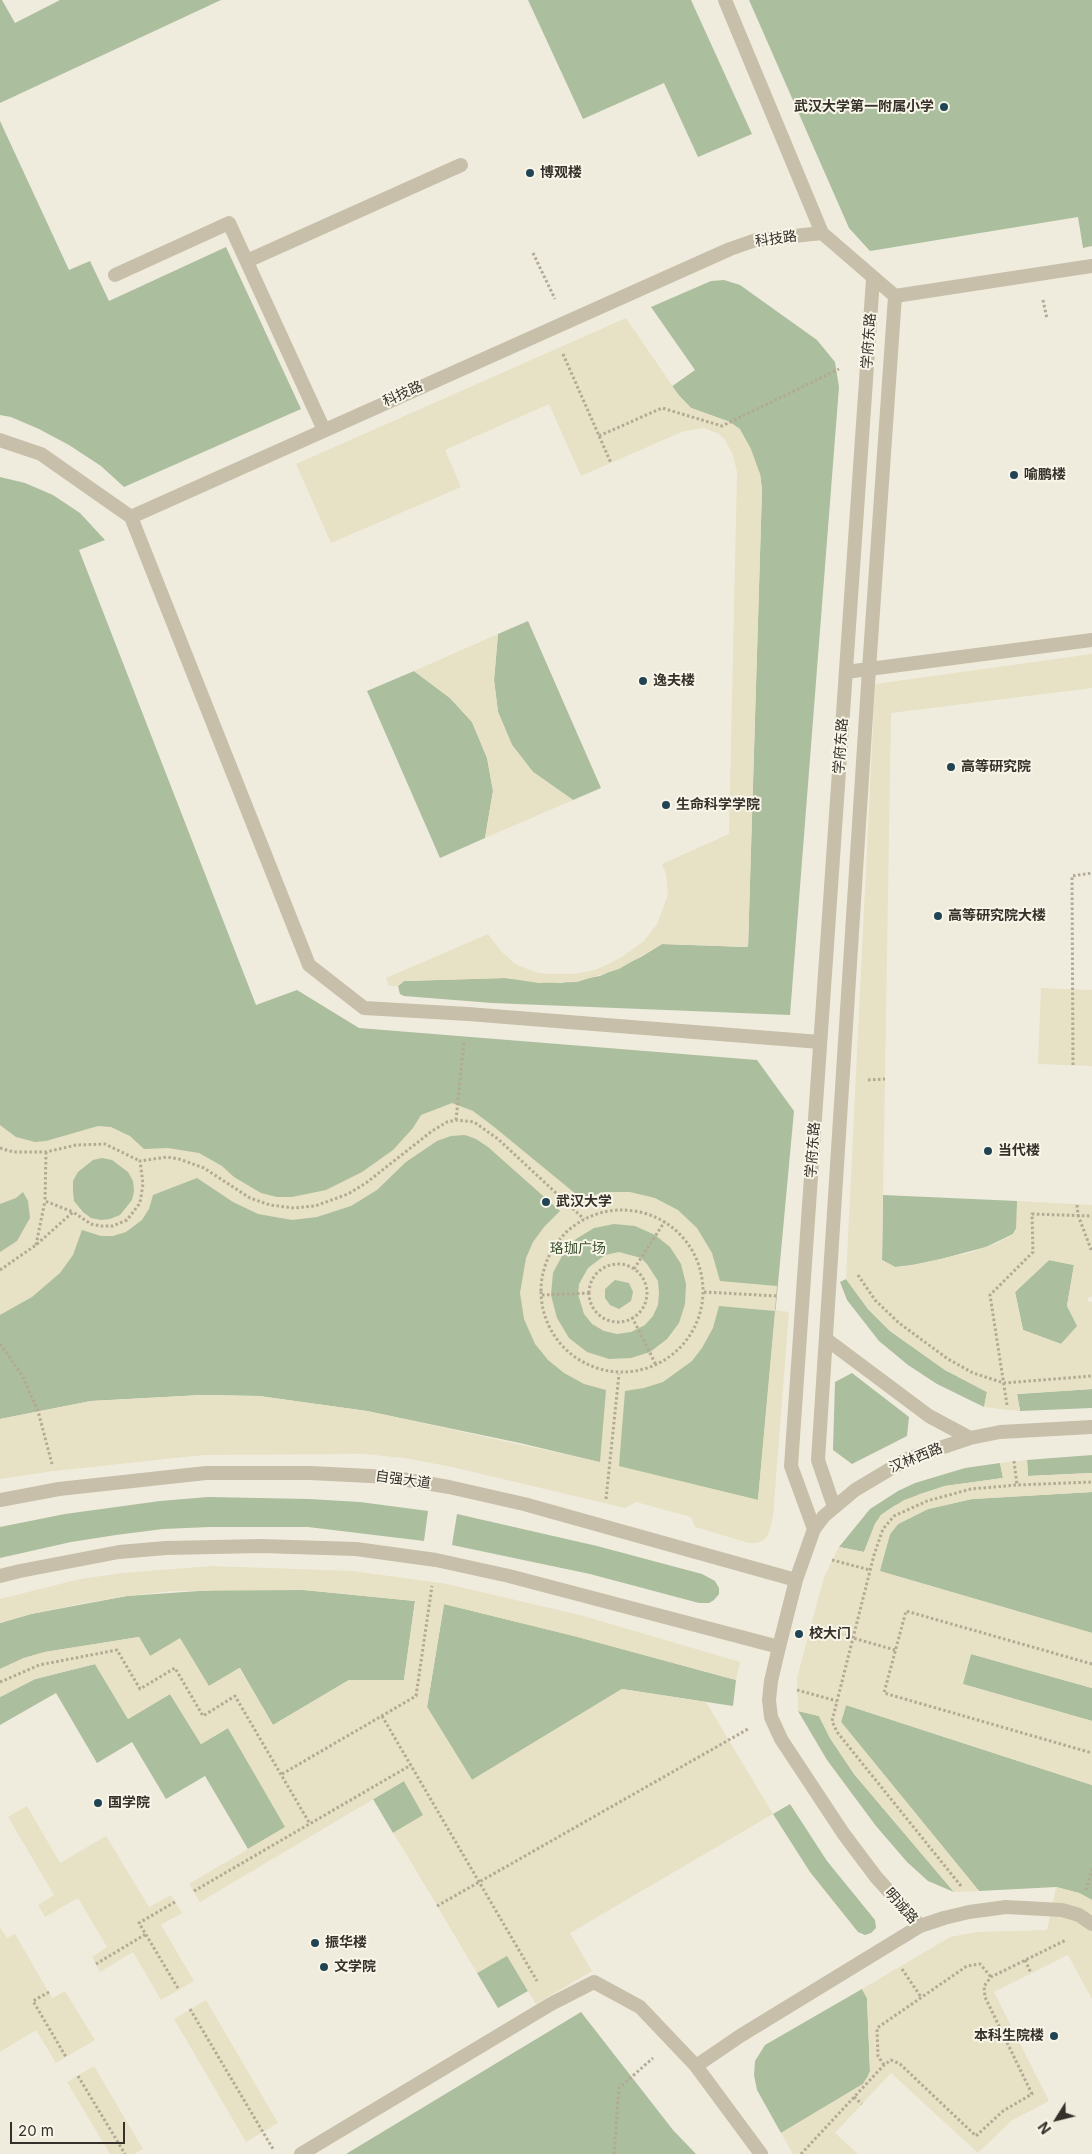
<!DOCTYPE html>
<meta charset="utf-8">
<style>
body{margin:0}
#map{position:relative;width:1092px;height:2154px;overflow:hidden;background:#f0ecdd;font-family:Inter,sans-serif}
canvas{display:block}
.north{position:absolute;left:1032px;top:2094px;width:50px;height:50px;-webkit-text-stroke:4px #f8f5e9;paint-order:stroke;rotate:234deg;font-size:14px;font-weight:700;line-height:20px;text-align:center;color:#353029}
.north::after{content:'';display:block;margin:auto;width:18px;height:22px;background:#353029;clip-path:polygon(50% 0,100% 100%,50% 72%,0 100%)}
.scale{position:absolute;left:10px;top:2122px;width:115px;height:22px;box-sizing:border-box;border:2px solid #353029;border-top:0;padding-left:6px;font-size:15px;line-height:18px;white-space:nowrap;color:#353029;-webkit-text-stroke:4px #f8f5e9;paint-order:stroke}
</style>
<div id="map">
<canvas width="1092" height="2154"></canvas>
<div class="north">N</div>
<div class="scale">20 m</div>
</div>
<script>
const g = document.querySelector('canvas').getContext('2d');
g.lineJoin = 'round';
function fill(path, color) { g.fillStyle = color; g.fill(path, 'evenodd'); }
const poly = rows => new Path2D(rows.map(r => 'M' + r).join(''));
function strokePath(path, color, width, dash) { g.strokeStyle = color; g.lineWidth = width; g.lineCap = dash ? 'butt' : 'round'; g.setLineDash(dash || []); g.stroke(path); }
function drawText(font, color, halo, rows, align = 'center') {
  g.font = font + ' Inter,"Noto Sans SC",sans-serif'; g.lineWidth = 4; g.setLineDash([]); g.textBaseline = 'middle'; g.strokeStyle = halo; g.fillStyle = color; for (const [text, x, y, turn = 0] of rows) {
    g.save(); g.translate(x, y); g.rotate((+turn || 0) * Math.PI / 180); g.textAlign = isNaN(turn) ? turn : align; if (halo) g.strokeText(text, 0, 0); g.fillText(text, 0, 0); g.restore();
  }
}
const green = poly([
 [0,0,2,0,15,23,60,0,221,0,0,103],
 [528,0,691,0,752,134,698,157,664,83,583,119],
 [749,0,1092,0,1092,246,1083,248,1078,217,870,251,849,228],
 [0,121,69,270,90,261,109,301,226,247,301,409,124,487,101,466,69,445,39,429,11,417,0,415],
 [724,280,740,285,817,340,835,362,839,387,790,1015,492,1003,404,996,400,994,398,986,404,981,505,978,560,983,600,976,641,957,662,944,748,947,762,489,760,474,730,422,691,408,671,387,695,370,651,307,711,281],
 [0,477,25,483,53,495,80,513,105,540,79,550,256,1005,297,990,359,1028,757,1060,794,1111,758,1500,520,1443,367,1411,259,1396,202,1395,91,1401,0,1419],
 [528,621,601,788,573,800,533,772,512,745,498,712,494,680,498,634],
 [414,671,450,698,472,722,487,758,493,791,485,838,440,858,367,691],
 [883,1195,1017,1201,1018,1225,1013,1234,986,1247,922,1264,895,1267,882,1260],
 [1049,1260,1074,1265,1067,1306,1078,1326,1061,1344,1023,1330,1015,1292],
 [846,1279,868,1309,890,1331,945,1370,987,1392,984,1407,937,1384,908,1365,879,1341,847,1300,840,1282],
 [852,1373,909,1417,907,1436,852,1464,833,1450,835,1382],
 [1092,1389,1092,1408,1020,1411,1017,1394],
 [1092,1455,1092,1473,1028,1476,1027,1460],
 [1000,1463,1003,1478,945,1486,920,1494,894,1506,881,1515,875,1524,864,1552,839,1547,870,1509,898,1491,915,1483,965,1468],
 [1092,1492,1092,1633,879,1571,890,1534,898,1524,928,1509,972,1499],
 [208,1497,309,1499,360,1502,428,1511,424,1541,308,1527,210,1527,163,1529,116,1535,71,1542,0,1558,0,1527,65,1514,160,1501],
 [457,1514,597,1546,702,1574,715,1581,719,1588,719,1594,714,1600,709,1603,699,1603,590,1574,452,1545],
 [214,1590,304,1590,415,1601,404,1680,349,1680,273,1725,240,1668,209,1686,150,1656,139,1637,45,1652,24,1658,0,1669,0,1623,31,1614,127,1596],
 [444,1604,574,1636,736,1680,733,1706,622,1689,472,1780,427,1707],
 [971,1654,1092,1688,1092,1721,962,1684],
 [95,1664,128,1719,170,1694,201,1744,228,1728,286,1827,248,1849,205,1776,166,1799,132,1742,97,1763,56,1693,0,1725,0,1697,35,1679],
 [846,1705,1092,1785,1092,1900,1079,1893,1056,1887,979,1891,841,1722],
 [798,1711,819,1716,830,1738,854,1774,954,1892,928,1881,907,1862,876,1826,827,1760],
 [404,1781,424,1815,393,1833,373,1799],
 [790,1804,827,1861,875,1920,876,1928,871,1933,865,1935,858,1932,810,1872,773,1814],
 [507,1955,528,1991,498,2008,477,1973],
 [862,1989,867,1998,870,2071,868,2076,863,2084,781,2133,757,2090,754,2075,755,2061,765,2045],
 [581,2012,673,2130,696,2154,346,2154]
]);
const plaza = poly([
 [626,318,680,397,691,408,730,422,740,429,751,449,760,474,762,489,748,947,662,944,619,969,577,982,539,983,505,978,404,981,398,986,389,986,386,978,488,934,501,951,515,964,535,972,547,974,573,974,595,970,606,965,622,957,644,941,657,924,668,895,666,874,662,864,729,834,737,472,733,455,725,440,719,434,704,428,684,431,581,476,549,404,445,450,461,487,331,543,296,464],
 [498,634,494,680,498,712,512,745,533,772,573,800,485,838,493,791,487,757,472,722,450,698,414,671],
 [1092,654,1092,688,891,713,882,1260,895,1267,902,1267,969,1253,997,1243,1013,1234,1016,1229,1017,1201,1092,1205,1092,1296,1087,1299,1089,1302,1092,1302,1092,1389,1017,1394,1020,1411,1008,1410,984,1407,987,1392,945,1370,890,1331,868,1309,846,1279,875,684],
 [1049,1260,1074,1265,1067,1306,1077,1326,1061,1344,1023,1330,1015,1292],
 [1041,988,1092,990,1092,1066,1038,1064],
 [452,1103,473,1111,493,1126,582,1199,605,1192,630,1192,655,1198,678,1210,697,1228,712,1253,720,1281,777,1286,775,1310,789,1312,773,1516,769,1533,764,1540,757,1543,749,1543,695,1527,691,1517,636,1502,625,1508,452,1467,405,1458,363,1454,204,1455,54,1471,0,1479,0,1419,91,1401,202,1395,259,1396,367,1411,600,1462,606,1390,584,1384,564,1373,548,1360,535,1344,524,1319,520,1293,526,1258,533,1242,544,1227,560,1211,488,1147,476,1139,465,1135,451,1136,437,1141,406,1162,377,1190,351,1206,317,1217,292,1220,258,1214,233,1202,197,1178,153,1195,149,1209,142,1220,126,1232,113,1236,101,1236,82,1230,73,1255,60,1273,32,1297,0,1315,0,1252,17,1241,30,1218,28,1201,23,1192,16,1198,0,1204,0,1125,16,1137,35,1142,46,1141,98,1126,111,1127,130,1136,144,1149,168,1148,199,1153,222,1166,234,1177,261,1193,277,1197,292,1197,326,1190,362,1172,393,1150,413,1128,421,1115],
 [102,1158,112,1160,128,1172,133,1181,134,1191,132,1200,120,1215,110,1219,101,1220,91,1218,83,1212,74,1201,73,1191,73,1181,78,1172,93,1160],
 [614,1224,635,1226,655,1235,670,1247,681,1264,686,1284,685,1304,679,1323,667,1339,650,1352,631,1358,609,1359,587,1352,569,1338,557,1318,551,1295,553,1273,563,1254,576,1239,594,1228],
 [719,1306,775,1311,758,1500,619,1466,625,1391,644,1388,663,1382,692,1361,702,1348,713,1328],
 [619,1252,641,1258,647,1264,658,1281,659,1293,658,1305,653,1316,645,1325,631,1332,617,1334,604,1331,592,1324,584,1314,578,1294,579,1284,588,1268,605,1255],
 [615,1280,629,1283,633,1292,631,1301,619,1309,610,1305,605,1298,605,1289],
 [1027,1460,1028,1476,1092,1473,1092,1492,972,1499,928,1509,898,1524,890,1534,880,1571,1092,1633,1092,1688,971,1654,963,1684,1092,1721,1092,1785,846,1705,841,1722,979,1891,954,1892,854,1774,830,1738,819,1716,798,1711,797,1678,824,1577,839,1547,864,1552,875,1524,881,1515,904,1500,945,1486,1003,1478,1000,1463],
 [212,1566,353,1571,447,1584,580,1615,740,1662,736,1680,574,1636,444,1604,427,1707,472,1780,622,1689,706,1702,773,1814,570,1933,592,1971,536,2004,507,1956,477,1973,402,1847,393,1833,423,1815,404,1781,200,1902,189,1884,285,1827,228,1728,201,1744,170,1694,128,1719,95,1664,35,1679,0,1697,0,1669,24,1658,45,1652,139,1637,150,1656,180,1638,209,1686,239,1668,273,1725,349,1680,404,1680,415,1601,304,1590,172,1591,127,1596,85,1603,31,1614,0,1623,0,1599,80,1579,123,1573],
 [27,1806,60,1863,106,1836,149,1907,171,1895,182,1913,161,1925,194,1981,161,2000,133,1952,100,1972,92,1957,107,1947,78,1898,45,1917,38,1905,54,1895,8,1817],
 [1056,1887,1079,1893,1092,1900,1092,1999,1068,1955,994,1992,1049,2101,1011,2121,978,2153,891,2073,835,2133,858,2154,793,2154,781,2133,863,2084,868,2076,870,2071,867,1998,862,1989,950,1937,977,1932,1047,1930],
 [0,1927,7,1938,15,1934,52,1998,65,1991,95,2040,56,2063,36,2030,0,2052],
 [206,2000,278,2123,246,2142,174,2019],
 [94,2066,143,2149,134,2154,110,2154,67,2082]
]);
const path = poly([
 [533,253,555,299],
 [1043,300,1047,319],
 [563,354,611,463],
 [599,436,662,408,722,426,839,369],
 [1073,1065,1072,876,1092,873],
 [868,1080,885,1079],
 [456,1120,464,1041],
 [0,1148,13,1152,46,1152,76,1145,105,1144,140,1161],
 [46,1152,45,1201,73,1212],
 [1077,1205,1078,1215,1092,1252],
 '541 1291a81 81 0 1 1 162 0a81 81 0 1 1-162 0Z',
 [36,1245,45,1201],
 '589 1293a29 29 0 1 1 58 0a29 29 0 1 1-58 0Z',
 [634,1269,665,1221],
 [0,1270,36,1245,73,1212,91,1224,101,1226,113,1226,127,1220,140,1203,143,1184,140,1161,167,1157,179,1159,204,1168,250,1198,270,1205,294,1208,315,1206,348,1194,366,1183,432,1131,447,1122,456,1120,474,1122,498,1139,584,1219],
 [858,1275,875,1300,899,1323,948,1359,973,1373,1004,1383,1092,1376],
 [704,1292,777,1296],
 [542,1295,590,1293],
 [632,1317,656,1365],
 [0,1344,22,1375,38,1411,52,1464],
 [1007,1405,990,1295,1033,1252,1032,1214,1092,1216],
 [1014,1461,1017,1485],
 [606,1499,619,1374],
 [832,1560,870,1570],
 [811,1626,895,1650],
 [1092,1664,906,1611,884,1693,1092,1753],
 [0,1682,39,1665,117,1650,140,1689,175,1668,203,1716,235,1696,310,1824],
 [797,1690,837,1701],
 [382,1716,537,1981],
 [282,1774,416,1696,432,1586],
 [961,1886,837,1732,832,1721,874,1555,883,1529,894,1516,927,1501,971,1489,1017,1485,1092,1482],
 [1086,1890,1092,1869],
 [194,1891,411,1765],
 [175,1902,139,1923,179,1990],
 [437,1906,748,1729],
 [1025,1960,1031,1973],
 [96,1964,146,1934],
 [902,1969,921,1997],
 [49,1992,33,2001,66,2057],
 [190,2009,273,2149],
 [884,2065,878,2056,877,2028,967,1966,980,1964,991,1977],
 [78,2076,125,2154],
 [854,2097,862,2104],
 [614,2154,619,2088,653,2058],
 [801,2154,884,2065,891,2060,900,2064,976,2136,1003,2111,1032,2094,985,1997,984,1986,991,1977,1066,1940]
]);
const service = poly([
 [247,261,461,165],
 [115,275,229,223,324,430],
 [895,296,1092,266],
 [131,517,309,965,364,1008,468,1014,820,1042],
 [846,672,1092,640],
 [779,1647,771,1681,769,1700,771,1717,781,1739,843,1833,876,1877,920,1926],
 [696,2066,740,2036,920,1926,944,1918,969,1912,1006,1907,1062,1910,1079,1915,1092,1924],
 [301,2154,551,2004,594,1982,640,2007,696,2066,761,2154]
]);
const minor = poly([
 [725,0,822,233,895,296,869,669,818,1460,834,1507],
 [0,440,41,454,131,517,730,249,756,240,822,233],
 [826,1339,929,1416,970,1438],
 [0,1500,59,1489,206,1473,310,1473,390,1477,449,1487,524,1504,796,1580],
 [814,1529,791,1466,873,279],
 [0,1576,20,1571,119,1552,166,1548,261,1546,356,1549,436,1560,509,1576,779,1647,796,1580,814,1529,824,1516,855,1490,907,1459,970,1438,1000,1432,1092,1427]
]);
const markers = [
 [944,107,5,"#214454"],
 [530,173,5,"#214454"],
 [1014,475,5,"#214454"],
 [643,681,5,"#214454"],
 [951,767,5,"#214454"],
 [666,805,5,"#214454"],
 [938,916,5,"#214454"],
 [988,1151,5,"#214454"],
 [546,1202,5,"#214454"],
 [799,1634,5,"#214454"],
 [98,1803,5,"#214454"],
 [315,1943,5,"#214454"],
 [324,1967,5,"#214454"],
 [1054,2036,5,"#214454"]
];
const poiNames = [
 ["武汉大学第一附属小学",934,107,"right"],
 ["博观楼",540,173],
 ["喻鹏楼",1024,475],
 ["逸夫楼",653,681],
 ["高等研究院",961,767],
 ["生命科学学院",676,805],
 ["高等研究院大楼",948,916],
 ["当代楼",998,1151],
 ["武汉大学",556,1202],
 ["校大门",809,1634],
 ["国学院",108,1803],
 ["振华楼",325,1943],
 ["文学院",334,1967],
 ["本科生院楼",1044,2036,"right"]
];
const streetNames = [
 ["科技路",776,239,-8],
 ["学府东路",869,341,-86],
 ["科技路",403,394,-24],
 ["学府东路",841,746,-86],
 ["学府东路",813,1150,-86],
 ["汉林西路",916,1458,-22],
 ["自强大道",403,1480,8],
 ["明诚路",901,1906,49]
];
const parkNames = [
 ["珞珈广场",578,1249]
];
fill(green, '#abbe9e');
fill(plaza, '#e7e1c5');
strokePath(path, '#b3a994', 3, [2.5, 2.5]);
strokePath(service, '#c7bfaa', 14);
strokePath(minor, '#c7bfaa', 14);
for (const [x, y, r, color] of markers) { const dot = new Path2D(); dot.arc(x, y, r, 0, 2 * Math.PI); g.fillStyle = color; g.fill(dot); strokePath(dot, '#f8f5e9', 2); }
drawText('bold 14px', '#353029', '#f8f5e9', poiNames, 'left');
drawText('14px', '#353029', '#f8f5e9', streetNames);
drawText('14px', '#3c522e', '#f8f5e9', parkNames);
</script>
